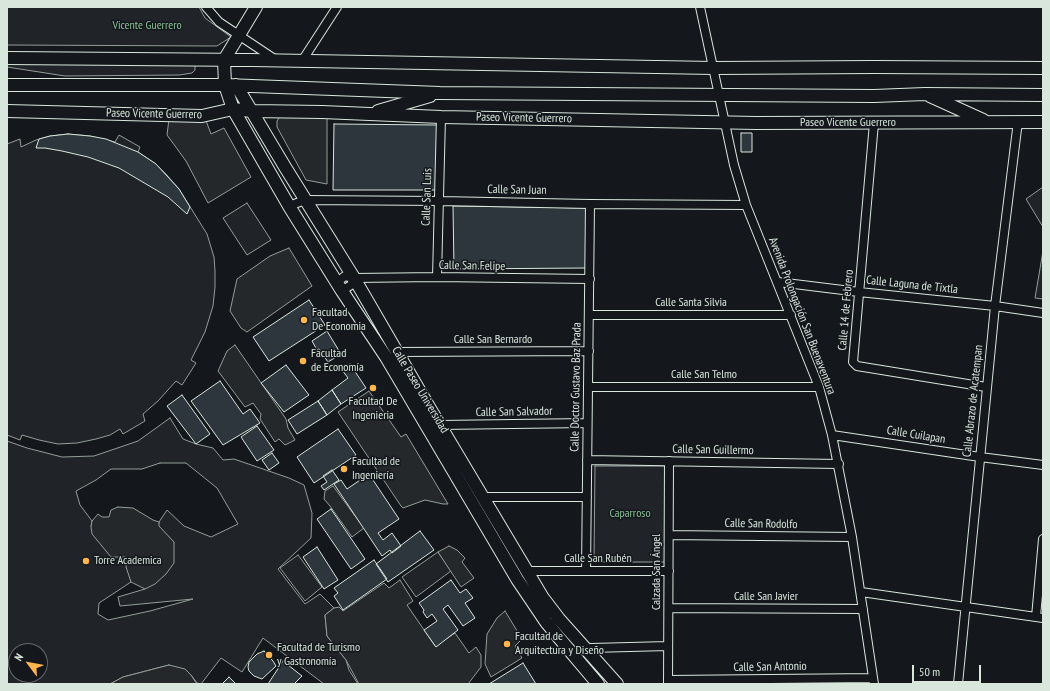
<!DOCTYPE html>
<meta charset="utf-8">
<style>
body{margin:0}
#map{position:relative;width:1050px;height:691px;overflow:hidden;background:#14181c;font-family:"PT Sans Narrow",sans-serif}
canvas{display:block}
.frame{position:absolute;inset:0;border:8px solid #d8e6dc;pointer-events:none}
.north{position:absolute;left:8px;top:643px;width:40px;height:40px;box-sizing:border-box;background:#14181c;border:1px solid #626a69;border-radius:50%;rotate:302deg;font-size:11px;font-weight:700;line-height:16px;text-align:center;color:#d8e6dc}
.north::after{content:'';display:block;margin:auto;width:14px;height:18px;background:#ffb74d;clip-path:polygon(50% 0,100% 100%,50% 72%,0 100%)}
.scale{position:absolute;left:912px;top:665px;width:69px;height:18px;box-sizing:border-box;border:2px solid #d8e6dc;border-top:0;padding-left:5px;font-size:12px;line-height:14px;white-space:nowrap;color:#d8e6dc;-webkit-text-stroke:3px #14181c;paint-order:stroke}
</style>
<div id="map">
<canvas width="1050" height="691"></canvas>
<div class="frame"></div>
<div class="north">N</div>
<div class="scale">50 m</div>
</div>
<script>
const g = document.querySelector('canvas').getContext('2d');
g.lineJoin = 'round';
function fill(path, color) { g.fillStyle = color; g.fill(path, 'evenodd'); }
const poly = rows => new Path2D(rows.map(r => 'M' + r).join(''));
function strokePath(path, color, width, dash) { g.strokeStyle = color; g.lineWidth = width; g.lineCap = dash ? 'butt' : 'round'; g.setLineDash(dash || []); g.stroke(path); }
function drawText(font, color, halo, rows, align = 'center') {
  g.font = font + ' "PT Sans Narrow",sans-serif'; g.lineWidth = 3; g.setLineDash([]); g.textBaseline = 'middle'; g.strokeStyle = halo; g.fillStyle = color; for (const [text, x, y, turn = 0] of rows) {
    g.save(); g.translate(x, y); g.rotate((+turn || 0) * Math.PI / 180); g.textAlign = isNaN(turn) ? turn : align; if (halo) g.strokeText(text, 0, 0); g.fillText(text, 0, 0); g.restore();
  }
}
const green = poly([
 [7,7,199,7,205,18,231,37,217,46,7,45,7,7],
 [7,62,195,65,195,70,192,73,179,75,65,76,7,67,7,62],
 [68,134,90,136,115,142,119,135,140,147,138,152,156,164,166,174,179,189,207,234,214,257,215,271,215,287,213,306,205,332,191,360,196,363,182,385,176,381,158,401,143,414,145,421,123,434,120,429,110,435,96,439,77,443,58,444,39,440,22,435,20,440,7,435,7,144,20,139,21,147,36,140,50,136,68,134],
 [1043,187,1043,227,1026,199,1043,187],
 [247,203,271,240,247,255,223,218,247,203],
 [1043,251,1043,299,1035,298,1043,251],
 [170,418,183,439,196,444,213,448,223,460,234,459,289,478,304,485,312,513,311,538,278,569,305,604,320,594,334,608,325,615,327,636,346,660,349,670,358,684,324,684,263,638,242,672,221,658,201,684,197,683,191,675,169,665,123,677,110,684,7,684,7,441,27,448,62,457,94,456,138,441,170,418],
 [160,463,186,463,217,488,238,524,211,537,184,526,167,510,159,522,158,526,174,542,145,589,118,597,120,606,193,599,150,611,108,620,98,614,99,603,131,582,126,557,91,527,92,521,80,505,76,491,96,480,111,469,142,469,160,463],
 [16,651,40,651,40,675,16,675,16,651],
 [595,466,666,466,665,562,594,562,595,466],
 [438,552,451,571,416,597,402,577,438,552],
 [298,555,322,587,305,601,280,568,298,555]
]);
const parking = poly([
 [280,116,327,116,327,184,306,180,277,127,277,121,280,116],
 [205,118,211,134,224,128,251,177,208,203,186,161,167,135,169,119,205,118],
 [289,248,312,286,247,332,241,328,230,311,237,279,270,256,289,248],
 [235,345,286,419,288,428,295,440,285,445,279,439,275,442,260,419,261,414,253,403,245,407,218,371,227,351,235,345],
 [369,391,401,437,406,434,448,504,443,504,425,500,403,508,401,506,338,412,369,391],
 [333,486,364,528,352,537,330,506,324,499,325,491,333,486],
 [118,507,133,508,153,520,159,522,159,526,174,542,174,563,166,574,155,584,145,589,131,582,126,567,126,557,111,557,92,534,91,527,92,521,98,514,102,517,109,517,111,510,118,507],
 [449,546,457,550,465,558,462,562,474,578,461,587,438,552,449,546],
 [400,580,413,601,407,605,435,646,455,633,469,653,476,647,481,655,481,667,468,684,359,684,346,660,327,636,325,615,334,608,339,607,343,611,384,583,389,588,400,580],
 [505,611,522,639,515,646,522,658,491,677,485,664,487,634,497,618,505,611],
 [169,665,185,669,191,675,197,684,110,684,123,677,169,665]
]);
const building = poly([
 [334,124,437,125,436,190,333,190,334,124],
 [741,133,752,133,752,152,741,152,741,133],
 [68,134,90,136,106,139,138,152,156,164,179,189,190,207,187,214,168,197,119,168,88,157,62,151,45,148,36,148,39,139,50,136,68,134],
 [453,206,588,208,586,268,454,269,453,206],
 [309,300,325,325,269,361,253,337,309,300],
 [327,331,341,354,328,362,319,349,317,350,312,341,327,331],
 [350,364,366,388,341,404,332,390,348,378,342,370,350,364],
 [286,365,309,395,284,412,261,383,286,365],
 [220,381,243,414,250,409,260,423,223,445,191,401,220,381],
 [332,390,341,404,327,415,318,401,332,390],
 [182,395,210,434,196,444,167,406,182,395],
 [318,401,327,415,297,434,288,420,318,401],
 [257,426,274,450,257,461,241,437,257,426],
 [338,429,356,455,314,483,297,457,338,429],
 [272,453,279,463,269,470,262,460,272,453],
 [332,470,339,480,324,490,321,486,327,482,323,476,332,470],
 [369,474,399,519,378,533,383,540,392,533,401,546,392,553,390,550,382,556,334,484,341,480,347,489,369,474],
 [331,509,365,559,351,569,317,519,331,509],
 [420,531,434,550,388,582,376,564,420,531],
 [317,547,338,580,324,589,303,557,317,547],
 [374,560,387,579,343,610,334,596,338,593,334,588,374,560],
 [451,580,460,593,466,589,473,598,465,603,475,618,463,626,448,605,443,609,458,630,436,647,424,630,437,621,432,614,427,618,423,612,424,610,419,603,451,580],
 [264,651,273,661,276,666,262,679,254,676,249,671,248,667,249,662,257,654,264,651],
 [283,661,302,676,294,684,268,684,283,661],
 [523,663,536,684,489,684,523,663],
 [229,677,236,684,222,684,229,677]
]);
const street = poly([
 [206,7,219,22,276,60],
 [700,7,734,165,746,205,819,387,832,435,852,537,874,684],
 [302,61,337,7],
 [874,123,853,362,857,366,986,387],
 [289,206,305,200,440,201,590,204,746,205],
 [437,277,441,117],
 [337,282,345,276,354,278,437,277,590,279],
 [778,282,859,292,995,306,1043,313],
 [342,291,351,285,354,278],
 [590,315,791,315],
 [398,352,589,351],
 [589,387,819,387],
 [440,425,587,423],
 [832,435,980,457,1043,465],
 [587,460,839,464],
 [483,497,587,497],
 [669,535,852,537],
 [527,571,669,571],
 [586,571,590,204],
 [861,592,1043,618],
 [669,608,863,609],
 [1036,617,1043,539],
 [591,648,668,646],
 [668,680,873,678],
 [668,684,669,461],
 [958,684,995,306,1018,121]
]);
const secondary = poly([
 [256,7,224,60,225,85,233,109,289,206,342,291,386,357,517,579,546,622,565,645,598,684],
 [7,58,252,60,714,68,874,67,1043,68],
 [7,85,225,85,440,93,874,96,925,94,1043,95],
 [236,85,285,167,354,278,426,402,543,598,559,619,617,684],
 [930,96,983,120],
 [7,111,202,116,233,109,252,111,322,112,441,117,756,123,1043,122],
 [378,111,430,96]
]);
const markers = [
 [304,320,4,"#ffb74d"],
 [303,361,4,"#ffb74d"],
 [373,388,4,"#ffb74d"],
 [344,469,4,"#ffb74d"],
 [86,561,4,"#ffb74d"],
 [507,644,4,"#ffb74d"],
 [269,655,4,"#ffb74d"]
];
const parkNames = [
 ["Vicente Guerrero",147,26],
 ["Caparroso",630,514]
];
const streetNames = [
 ["Paseo Vicente Guerrero",154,114,1],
 ["Paseo Vicente Guerrero",524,118,1],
 ["Paseo Vicente Guerrero",848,123],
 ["Calle San Juan",517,190,1],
 ["Calle San Luis",427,197,-88],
 ["Calle San Felipe",472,266,1],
 ["Calle Laguna de Tixtla",912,285,6],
 ["Calle Santa Silvia",691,303],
 ["Calle 14 de Febrero",846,310,-85],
 ["Avenida Prolongación San Buenaventura",802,316,69],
 ["Calle San Bernardo",493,340],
 ["Calle San Telmo",704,375],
 ["Calle Doctor Gustavo Baz Prada",576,387,-89],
 ["Calle Paseo Universidad",420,390,59],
 ["Calle Abrazo de Acatempan",973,401,-84],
 ["Calle San Salvador",514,412,-1],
 ["Calle Cuilapan",916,435,9],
 ["Calle San Guillermo",713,450,1],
 ["Calle San Rodolfo",761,524,1],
 ["Calle San Rubén",598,559],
 ["Calzada San Ángel",657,572,-90],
 ["Calle San Javier",766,597],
 ["Calle San Antonio",770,667,-1]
];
const poiNames = [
 ["Facultad",312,313],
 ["De Economia",312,327],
 ["Facultad",311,354],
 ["de Economía",311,368],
 ["Facultad De",373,402,"center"],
 ["Ingenieria",373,416,"center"],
 ["Facultad de",352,462],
 ["Ingeniería",352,476],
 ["Torre Academica",94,561],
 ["Facultad de",515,637],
 ["Arquitectura y Diseño",515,651],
 ["Facultad de Turismo",277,648],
 ["y Gastronomía",277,662]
];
fill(green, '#202428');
strokePath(green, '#939e99', 1);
fill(parking, '#24282b');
strokePath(parking, '#939e99', 1);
fill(building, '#2c363c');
strokePath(building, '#d8e6dc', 1);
strokePath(street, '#d8e6dc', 10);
strokePath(secondary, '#d8e6dc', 14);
strokePath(street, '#14181c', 8);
strokePath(secondary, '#14181c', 12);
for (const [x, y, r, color] of markers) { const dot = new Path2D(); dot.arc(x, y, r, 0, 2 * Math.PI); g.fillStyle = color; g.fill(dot); strokePath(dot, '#14181c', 1.5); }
drawText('12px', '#8ac095', '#14181c', parkNames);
drawText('12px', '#d8e6dc', '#14181c', streetNames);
drawText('12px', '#d8e6dc', '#14181c', poiNames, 'left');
</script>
